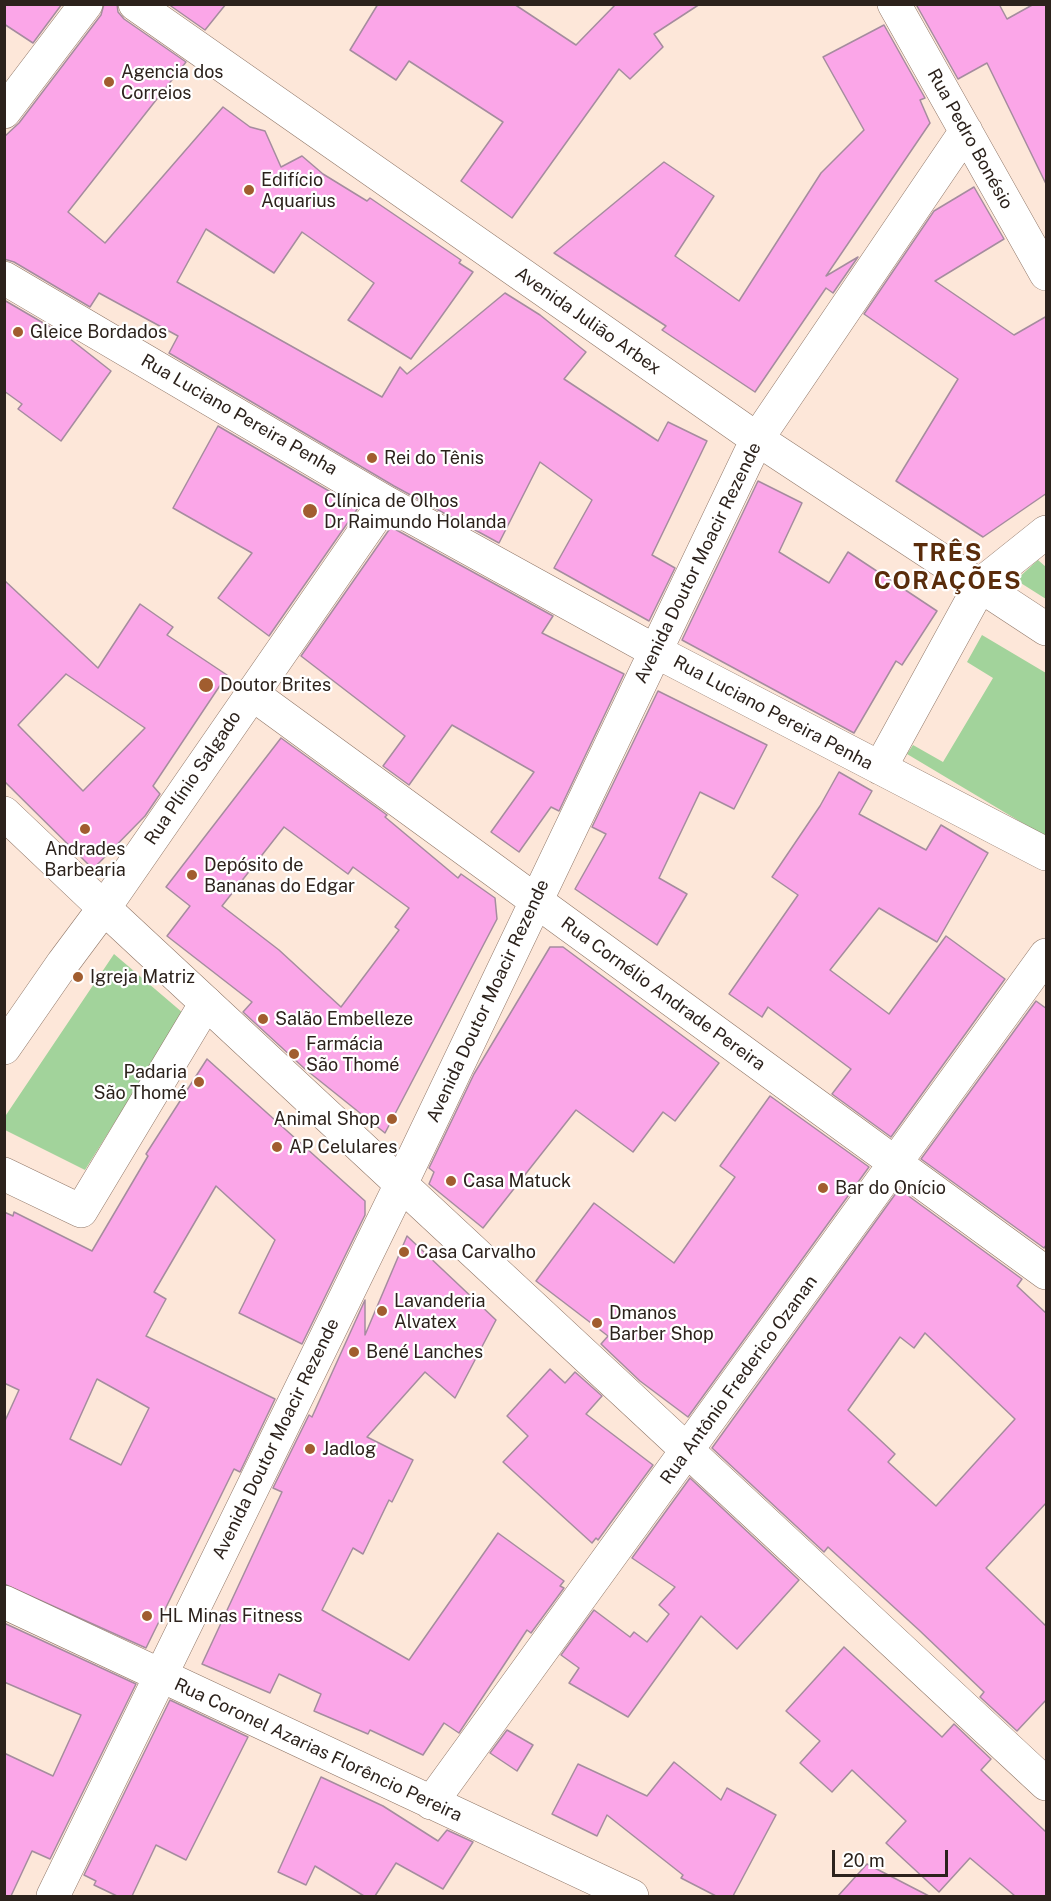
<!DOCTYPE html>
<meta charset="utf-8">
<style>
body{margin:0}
#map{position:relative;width:1051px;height:1901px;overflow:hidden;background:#fde7d9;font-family:"Public Sans",sans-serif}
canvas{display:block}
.frame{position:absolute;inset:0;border:6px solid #2c221c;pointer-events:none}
.scale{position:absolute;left:832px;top:1850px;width:116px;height:27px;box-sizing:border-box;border:3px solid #2c221c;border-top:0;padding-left:8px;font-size:18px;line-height:21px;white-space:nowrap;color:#2c221c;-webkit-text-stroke:4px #fff;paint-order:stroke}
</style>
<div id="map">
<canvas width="1051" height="1901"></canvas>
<div class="frame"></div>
<div class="scale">20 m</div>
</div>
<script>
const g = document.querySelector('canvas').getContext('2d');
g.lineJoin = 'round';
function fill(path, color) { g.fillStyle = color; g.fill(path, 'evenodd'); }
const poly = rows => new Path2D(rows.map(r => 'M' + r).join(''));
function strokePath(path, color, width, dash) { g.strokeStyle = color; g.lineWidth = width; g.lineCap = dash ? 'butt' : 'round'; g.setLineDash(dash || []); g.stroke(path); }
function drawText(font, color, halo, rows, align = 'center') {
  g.font = font + ' "Public Sans",sans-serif'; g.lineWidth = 4.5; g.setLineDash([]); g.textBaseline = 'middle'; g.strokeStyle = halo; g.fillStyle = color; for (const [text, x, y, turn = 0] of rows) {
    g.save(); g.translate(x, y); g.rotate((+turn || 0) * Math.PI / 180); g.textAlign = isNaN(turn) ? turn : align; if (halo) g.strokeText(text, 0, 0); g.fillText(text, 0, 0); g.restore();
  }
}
const green = poly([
 [1038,560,1046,567,1046,599,1016,580],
 [982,635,1046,673,1046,837,907,754,913,745,943,762,993,678,967,662],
 [114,954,183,1013,85,1170,5,1130,4,1118]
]);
const building = poly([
 [4,4,62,4,33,43,4,24,4,4],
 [104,4,117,4,118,12,124,19,186,62,68,212,105,243,223,107,250,127,265,131,281,167,302,156,323,174,367,201,370,198,461,260,459,263,473,272,411,359,348,320,374,283,302,232,274,273,206,229,177,282,382,397,400,367,407,374,505,293,540,315,586,352,564,379,658,441,668,422,707,441,652,555,675,568,649,621,554,568,592,500,540,462,499,543,394,486,169,353,178,336,99,293,90,307,14,262,4,259,4,137,19,123,101,15,104,4],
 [168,4,226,4,205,30,168,4],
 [378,4,514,4,576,45,616,4,700,4,654,34,663,47,630,79,619,69,512,218,461,181,503,122,409,61,396,80,350,50,378,4],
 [920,4,999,4,1007,19,1034,4,1047,4,1047,186,987,63,958,79,917,6,920,4],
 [884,25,925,98,920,100,930,123,826,276,858,257,833,293,826,288,755,392,662,330,666,326,554,253,664,162,714,196,675,256,739,301,821,173,864,130,823,57,884,25],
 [974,187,1004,239,935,281,1014,335,1047,316,1047,493,983,537,896,481,958,379,864,314,934,211,974,187],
 [4,300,69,338,111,371,61,441,18,409,22,404,4,391,4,300],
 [218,426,358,508,269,636,218,598,252,553,173,508,218,426],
 [758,481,802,503,779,552,829,583,848,552,937,611,902,665,896,661,854,733,682,640,758,481],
 [391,527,553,616,542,633,624,674,559,811,551,807,519,852,491,832,534,772,452,725,409,785,383,766,405,736,301,656,391,527],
 [4,580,98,668,140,604,173,627,167,635,227,675,153,786,160,794,145,816,93,869,4,781,4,580],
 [66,674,145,728,83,791,18,725,66,674],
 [658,691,767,745,734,809,700,792,659,878,687,894,657,945,575,889,606,834,592,827,658,691],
 [281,738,387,815,385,817,458,878,461,874,495,898,497,919,385,1133,305,1069,243,1012,252,1002,167,936,190,906,166,887,281,738],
 [284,827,348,874,353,867,409,908,395,927,399,930,341,1007,279,950,222,906,284,827],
 [839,772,872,791,859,814,926,850,941,825,988,853,937,942,879,908,830,970,889,1014,946,936,1005,979,891,1137,832,1094,851,1069,768,1007,762,1017,729,994,798,895,772,877,820,806,839,772],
 [550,947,563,947,719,1063,675,1121,663,1112,633,1152,576,1110,483,1228,429,1184,434,1172,429,1168,474,1074,550,947],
 [1036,1001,1047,1009,1047,1244,1044,1248,921,1159,1036,1001],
 [207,1059,365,1201,365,1215,302,1344,239,1313,275,1240,216,1186,154,1292,166,1299,146,1336,275,1399,240,1472,234,1469,146,1648,4,1584,4,1423,19,1390,4,1383,4,1212,13,1216,14,1212,92,1251,148,1156,146,1154,207,1059],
 [97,1379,149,1408,121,1465,70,1439,97,1379],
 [770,1096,869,1167,688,1417,640,1381,601,1344,608,1336,536,1281,594,1203,674,1263,735,1177,720,1166,770,1096],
 [899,1189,1022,1279,1017,1286,1047,1314,1047,1502,986,1568,1047,1627,1047,1699,1017,1731,980,1697,984,1692,919,1630,828,1547,824,1552,712,1448,899,1189],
 [925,1333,1015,1419,936,1506,888,1462,895,1454,848,1410,900,1337,914,1348,925,1333],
 [407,1236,496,1320,455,1398,425,1372,367,1437,413,1460,392,1502,389,1500,363,1554,353,1548,322,1610,409,1660,498,1533,564,1581,560,1586,564,1588,531,1633,527,1630,459,1733,444,1723,423,1755,370,1730,368,1734,314,1711,321,1694,279,1674,270,1693,202,1664,282,1492,273,1488,309,1415,312,1417,365,1300,365,1335,407,1236],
 [550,1369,565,1383,575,1372,602,1396,586,1414,653,1465,598,1540,596,1538,592,1543,503,1462,528,1436,507,1416,550,1369],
 [690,1478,799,1580,737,1649,701,1616,628,1717,569,1683,579,1668,561,1655,594,1610,630,1637,634,1632,647,1642,669,1614,659,1605,675,1587,632,1558,690,1478],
 [4,1623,136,1684,50,1859,32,1851,11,1896,4,1896,4,1753,53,1776,81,1715,4,1682,4,1623],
 [844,1647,942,1737,954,1724,991,1759,981,1770,1047,1833,1047,1896,1015,1896,970,1858,939,1892,886,1843,906,1821,852,1770,832,1792,800,1763,820,1741,786,1711,844,1647],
 [170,1700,248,1737,186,1860,156,1845,132,1896,117,1896,94,1885,96,1881,84,1875,170,1700],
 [507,1730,533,1745,517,1771,490,1753,507,1730],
 [674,1762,721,1800,727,1788,776,1815,733,1896,716,1896,681,1878,683,1875,607,1815,597,1836,552,1814,578,1764,647,1796,674,1762],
 [321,1777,383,1806,438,1841,447,1830,473,1842,443,1889,396,1863,375,1896,364,1896,315,1866,306,1885,278,1872,321,1777],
 [867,1864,929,1896,838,1896,867,1864]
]);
const street = poly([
 [135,4,757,439,1046,629],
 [894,4,1046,274],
 [4,278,385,502,655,651,1046,854],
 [251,693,1046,1273],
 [880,768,981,584,1046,532],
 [4,813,104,908,385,502],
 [4,1174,81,1211,206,1003],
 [4,1602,632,1896],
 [431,1803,1046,955],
 [53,1896,401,1184,757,439,966,131]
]);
const secondary = poly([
 [4,112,86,4],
 [4,1048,63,963,104,908,1046,1784]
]);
const markers = [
 [109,82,6,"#a15d2f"],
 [249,190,6,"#a15d2f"],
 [18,332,6,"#a15d2f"],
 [372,458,6,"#a15d2f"],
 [310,511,8,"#a15d2f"],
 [206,685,8,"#a15d2f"],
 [85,829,6,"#a15d2f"],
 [192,875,6,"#a15d2f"],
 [78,977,6,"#a15d2f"],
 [263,1019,6,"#a15d2f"],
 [294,1054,6,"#a15d2f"],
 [199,1082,6,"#a15d2f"],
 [392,1119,6,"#a15d2f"],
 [277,1147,6,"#a15d2f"],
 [451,1181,6,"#a15d2f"],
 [823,1188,6,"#a15d2f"],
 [404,1252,6,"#a15d2f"],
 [382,1311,6,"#a15d2f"],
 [597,1323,6,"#a15d2f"],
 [354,1352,6,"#a15d2f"],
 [310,1449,6,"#a15d2f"],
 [147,1616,6,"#a15d2f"]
];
const poiNames = [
 ["Agencia dos",121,72],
 ["Correios",121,93],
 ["Edifício",261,180],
 ["Aquarius",261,201],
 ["Gleice Bordados",30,332],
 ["Rei do Tênis",384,458],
 ["Clínica de Olhos",324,501],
 ["Dr Raimundo Holanda",324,522],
 ["Doutor Brites",220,685],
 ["Andrades",85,849,"center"],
 ["Barbearia",85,870,"center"],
 ["Depósito de",204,865],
 ["Bananas do Edgar",204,886],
 ["Igreja Matriz",90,977],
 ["Salão Embelleze",275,1019],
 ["Farmácia",306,1044],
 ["São Thomé",306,1065],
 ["Padaria",187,1072,"right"],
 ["São Thomé",187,1093,"right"],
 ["Animal Shop",380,1119,"right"],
 ["AP Celulares",289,1147],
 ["Casa Matuck",463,1181],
 ["Bar do Onício",835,1188],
 ["Casa Carvalho",416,1252],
 ["Lavanderia",394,1301],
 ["Alvatex",394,1322],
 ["Dmanos",609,1313],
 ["Barber Shop",609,1334],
 ["Bené Lanches",366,1352],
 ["Jadlog",322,1449],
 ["HL Minas Fitness",159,1616]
];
const streetNames = [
 ["Rua Pedro Bonésio",970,139,61],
 ["Avenida Julião Arbex",588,321,35],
 ["Rua Luciano Pereira Penha",239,415,30],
 ["Avenida Doutor Moacir Rezende",698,563,-64],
 ["Rua Luciano Pereira Penha",773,713,28],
 ["Rua Plínio Salgado",193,778,-56],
 ["Rua Cornélio Andrade Pereira",663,994,36],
 ["Avenida Doutor Moacir Rezende",488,1001,-65],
 ["Rua Antônio Frederico Ozanan",739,1380,-54],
 ["Avenida Doutor Moacir Rezende",276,1439,-64],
 ["Rua Coronel Azarias Florêncio Pereira",318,1750,25]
];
const districtNames = [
 ["TRÊS",948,554],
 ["CORAÇÕES",948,582]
];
fill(green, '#a2d39b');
fill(building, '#fba6e8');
strokePath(building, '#a58c9e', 1.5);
strokePath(street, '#907768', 34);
strokePath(secondary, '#907768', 34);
strokePath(street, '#fff', 33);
strokePath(secondary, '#fff', 33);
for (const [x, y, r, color] of markers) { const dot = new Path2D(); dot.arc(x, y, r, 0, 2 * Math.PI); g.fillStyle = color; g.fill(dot); strokePath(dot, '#fff', 2); }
drawText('18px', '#2c221c', '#fff', poiNames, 'left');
drawText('18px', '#2c221c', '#fff', streetNames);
g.letterSpacing = '1.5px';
drawText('bold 24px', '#5a2c0b', '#fff', districtNames);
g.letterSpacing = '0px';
</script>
